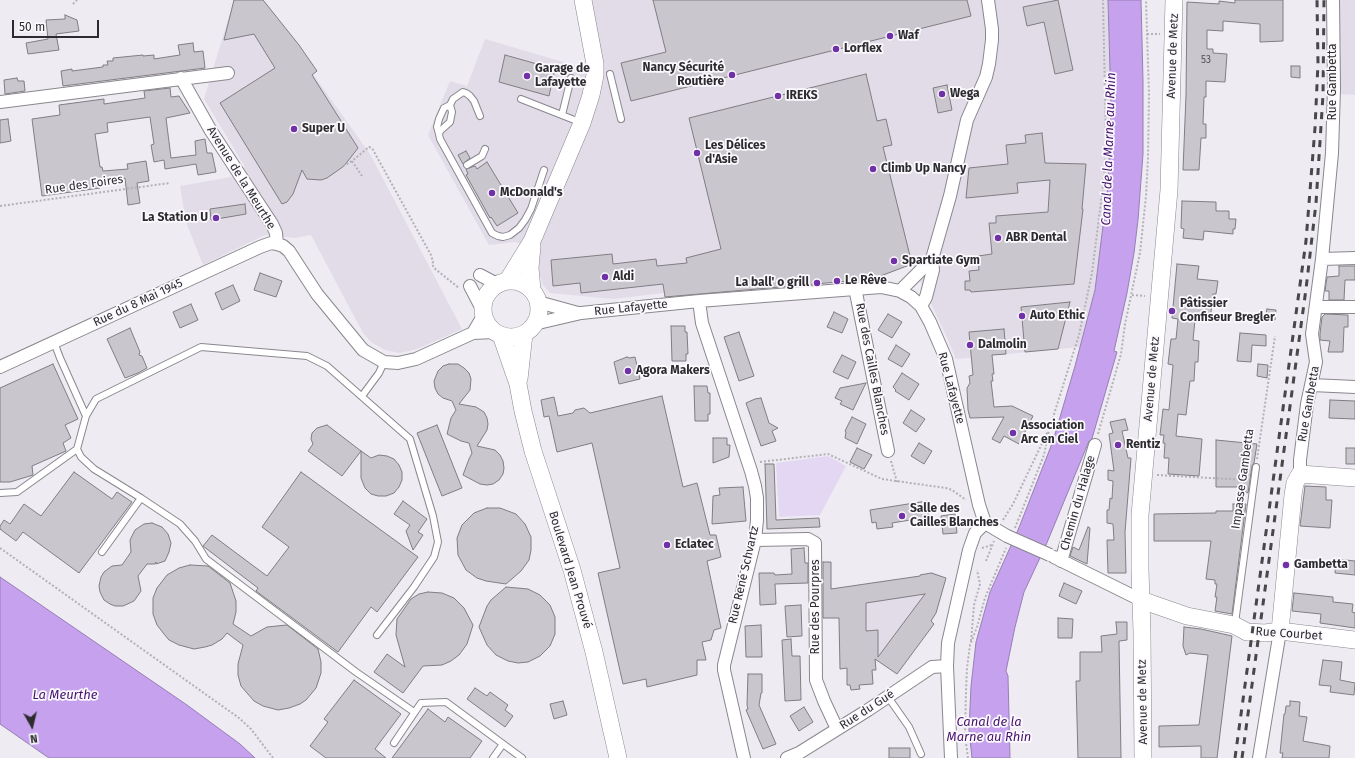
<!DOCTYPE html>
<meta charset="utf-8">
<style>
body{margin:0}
#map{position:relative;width:1355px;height:758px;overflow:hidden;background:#eeebf2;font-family:"Fira Sans",sans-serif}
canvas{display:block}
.north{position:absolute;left:12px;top:706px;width:40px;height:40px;-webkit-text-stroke:3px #fbf9fe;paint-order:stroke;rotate:172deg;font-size:11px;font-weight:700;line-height:16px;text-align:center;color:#2c2b2e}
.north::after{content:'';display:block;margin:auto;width:14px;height:18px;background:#2c2b2e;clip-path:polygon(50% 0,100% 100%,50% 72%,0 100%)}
.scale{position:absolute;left:12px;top:20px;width:87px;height:18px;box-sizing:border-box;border:2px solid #2c2b2e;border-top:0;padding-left:5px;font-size:12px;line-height:14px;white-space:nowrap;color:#2c2b2e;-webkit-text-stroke:3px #fbf9fe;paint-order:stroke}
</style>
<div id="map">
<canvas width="1355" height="758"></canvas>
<div class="north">N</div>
<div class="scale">50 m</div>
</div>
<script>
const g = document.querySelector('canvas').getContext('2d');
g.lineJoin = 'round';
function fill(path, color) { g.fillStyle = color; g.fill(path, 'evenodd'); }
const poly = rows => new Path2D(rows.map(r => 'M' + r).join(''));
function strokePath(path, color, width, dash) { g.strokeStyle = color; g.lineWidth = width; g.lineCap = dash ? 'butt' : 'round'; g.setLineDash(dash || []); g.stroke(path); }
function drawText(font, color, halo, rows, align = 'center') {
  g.font = font + ' "Fira Sans",sans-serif'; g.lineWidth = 3.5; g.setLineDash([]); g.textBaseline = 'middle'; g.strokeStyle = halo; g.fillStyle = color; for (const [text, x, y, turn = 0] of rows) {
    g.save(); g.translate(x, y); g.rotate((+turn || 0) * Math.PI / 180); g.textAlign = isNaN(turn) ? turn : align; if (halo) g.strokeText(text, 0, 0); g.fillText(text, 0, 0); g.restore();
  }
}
const built = poly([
 [234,0,260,0,370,154,462,329,417,349,400,353,385,350,371,342,363,333,311,235,295,238,265,235,203,265,186,222,180,186,231,177,245,167,204,99],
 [591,0,1108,0,1111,106,1108,186,1095,290,1080,347,956,359,944,331,912,264,878,277,872,279,665,297,664,293,613,299,550,293,543,285,539,273,539,250,515,242,489,245,428,135,450,81,467,86,485,39,587,69,604,67],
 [1338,0,1355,0,1355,95,1339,94,1339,57,1341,56,1341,43,1339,39],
 [933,572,946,578,936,613,931,621,934,624,897,674,879,661,876,662,876,670,872,670,873,684,859,685,860,689,851,690,850,685,847,685,847,668,840,669,841,588,920,576,920,575]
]);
const green = poly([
 [828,456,846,466,820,515,779,517,776,463]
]);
const water = poly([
 [1108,0,1141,0,1143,81,1143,154,1138,220,1134,253,1127,293,1114,351,1117,352,1091,442,1089,441,1046,545,1024,592,1015,627,1006,671,1008,676,1010,758,972,758,969,730,971,686,976,642,990,592,1018,530,1053,441,1075,366,1095,290,1108,186,1111,106,1108,0],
 [0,577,187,705,240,744,255,758,49,758,0,724,0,577]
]);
const building = poly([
 [234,0,263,0,299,45,317,71,312,75,358,148,344,166,327,178,321,180,307,179,302,170,293,194,287,202,282,204,220,103,275,68,254,34,224,40,234,0],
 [653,0,967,0,971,16,631,101,621,63,666,52,653,0],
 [1058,0,1073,70,1055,74,1044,22,1027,26,1023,7,1058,0],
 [1235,0,1283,0,1283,41,1260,42,1260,24,1223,21,1223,31,1207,30,1207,49,1213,49,1213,53,1227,54,1225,82,1206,81,1206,97,1204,97,1203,124,1206,124,1206,138,1201,138,1199,170,1183,170,1186,95,1187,2,1219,4,1219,1,1235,3,1235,0],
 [65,15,77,20,79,31,56,34,59,50,28,54,26,43,48,39,46,20,65,19,65,15],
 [193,43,194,52,203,51,205,68,63,86,61,71,72,69,72,71,103,67,103,65,108,65,107,61,113,61,113,58,143,55,143,56,154,55,154,59,180,55,178,45,193,43],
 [505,55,555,69,549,96,499,82,505,55],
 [1291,66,1300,66,1300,78,1291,77,1291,66],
 [866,74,877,121,886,119,892,145,883,147,912,264,878,277,872,279,665,297,663,284,581,293,580,283,553,286,551,260,612,254,613,264,656,259,657,266,687,263,686,258,721,249,689,118,866,74],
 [17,78,18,81,24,81,25,91,5,94,4,80,17,78],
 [947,85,952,110,938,113,933,88,947,85],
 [170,88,171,97,179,96,190,113,166,118,171,158,196,155,195,141,205,139,207,153,212,153,216,172,198,175,196,164,165,169,164,160,154,162,151,145,154,144,150,117,107,123,108,132,95,134,100,167,102,167,103,171,128,169,127,164,146,161,149,181,137,183,140,203,128,205,125,178,99,182,100,188,42,196,32,119,60,115,59,105,104,99,104,104,145,98,144,91,170,88],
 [8,119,11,141,0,143,0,120,8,119],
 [1042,133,1045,163,1086,164,1082,209,1083,209,1074,284,971,292,970,290,965,290,965,281,970,281,969,271,979,270,978,256,992,254,989,223,996,223,996,216,1048,212,1050,180,1017,183,1018,193,966,198,969,168,1008,164,1006,145,1026,143,1025,135,1042,133],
 [466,151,470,158,463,164,458,155,466,151],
 [487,162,518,213,497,226,491,217,490,218,466,175,468,174,466,169,475,166,477,169,487,162],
 [1182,201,1216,202,1216,211,1229,211,1229,219,1236,219,1235,229,1233,229,1233,234,1204,231,1203,240,1183,238,1184,229,1181,228,1182,201],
 [245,204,246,214,211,220,210,209,245,204],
 [1177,264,1199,266,1197,279,1218,281,1216,294,1213,294,1210,321,1195,320,1193,340,1199,341,1198,362,1195,362,1194,381,1190,381,1186,415,1178,414,1176,436,1202,439,1199,476,1168,474,1169,458,1164,458,1165,443,1163,443,1164,435,1160,435,1163,409,1169,410,1173,365,1168,364,1171,339,1176,339,1178,319,1172,318,1177,264],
 [1339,266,1355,266,1355,280,1345,280,1344,300,1329,300,1329,291,1325,291,1327,277,1339,276,1339,266],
 [260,273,282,281,276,297,254,290,260,273],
 [233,285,240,301,222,310,215,293,233,285],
 [1070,302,1058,349,1025,352,1021,307,1070,302],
 [191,304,198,320,180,328,173,312,191,304],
 [1267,309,1276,310,1275,320,1265,318,1267,309],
 [834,312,848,319,842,333,827,327,834,312],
 [888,314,902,322,892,338,878,330,888,314],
 [1325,314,1348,315,1348,327,1344,327,1343,352,1328,352,1330,341,1320,340,1320,334,1322,317,1325,314],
 [671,326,685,326,685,332,687,332,688,354,686,354,686,361,672,361,671,326],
 [130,328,140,352,139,355,142,356,147,368,138,373,125,378,107,339,130,328],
 [1004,329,1006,354,992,355,994,374,992,374,993,381,991,381,994,407,1012,406,1033,416,1019,444,1004,436,1000,443,992,439,1004,417,970,418,968,410,967,388,970,383,969,376,973,375,969,332,1004,329],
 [739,332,754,376,739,381,724,337,739,332],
 [1240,333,1266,335,1266,346,1252,345,1251,362,1237,361,1240,333],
 [896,345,910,354,902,367,888,359,896,345],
 [842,355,856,362,848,379,833,372,842,355],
 [627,357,629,358,635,357,640,379,619,384,614,362,627,357],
 [53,364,78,419,65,425,71,438,63,443,66,451,32,466,33,475,10,482,0,482,0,388,53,364],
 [449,364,458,364,464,368,469,373,471,379,470,390,459,404,476,407,484,412,487,418,488,424,487,430,477,446,495,450,500,455,503,461,504,468,503,474,499,480,493,484,487,485,480,484,463,475,469,459,472,453,469,443,461,441,447,434,451,418,456,410,452,401,443,398,438,394,435,388,434,381,438,371,443,366,449,364],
 [1258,364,1268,365,1267,378,1257,376,1258,364],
 [902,373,919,384,909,400,895,391,896,390,893,387,902,373],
 [866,383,853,410,840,404,842,401,835,398,840,388,866,383],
 [694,386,707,386,708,393,710,393,710,414,708,414,708,421,695,421,694,386],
 [662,396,683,487,697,483,710,535,716,535,721,557,707,561,721,628,714,630,711,640,702,642,706,660,697,660,697,675,647,687,646,679,623,684,598,573,620,568,592,443,557,452,549,416,544,417,541,400,554,397,558,416,573,413,575,410,584,408,590,413,662,396],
 [761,398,769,423,778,428,772,431,776,441,761,446,746,403,755,399,761,398],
 [1330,400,1355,401,1355,419,1329,418,1330,400],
 [911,410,925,419,916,432,903,423,911,410],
 [852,417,866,424,857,444,845,438,846,432,845,431,852,417],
 [1125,419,1128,430,1122,431,1128,458,1131,458,1125,532,1126,573,1108,573,1107,540,1114,540,1113,524,1107,523,1107,510,1109,510,1110,498,1112,499,1113,481,1108,480,1108,470,1114,471,1109,434,1113,433,1110,422,1125,419],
 [327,425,361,451,342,476,308,451,313,444,311,439,312,433,317,428,327,425],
 [437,425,462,488,442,496,417,433,437,425],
 [713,438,727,438,727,445,730,445,729,457,713,463,713,438],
 [1216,440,1257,444,1254,463,1252,466,1248,493,1237,487,1216,487,1216,440],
 [919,443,932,451,924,464,911,456,919,443],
 [857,448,872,455,864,469,850,462,857,448],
 [1346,448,1355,448,1355,464,1346,464,1346,448],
 [361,451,371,458,379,455,387,456,394,459,399,465,402,472,402,480,399,487,394,493,386,496,378,496,371,494,365,488,361,478,361,451],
 [765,464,774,464,776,520,819,518,820,527,767,529,765,464],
 [74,472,112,499,117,492,132,502,79,573,23,532,16,541,0,529,0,526,4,520,10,524,24,504,41,516,74,472],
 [301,472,418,557,377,612,371,607,338,652,256,591,258,588,203,546,212,535,267,576,289,547,262,527,301,472],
 [1305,486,1326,487,1326,500,1332,500,1330,528,1300,526,1305,486],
 [743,487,746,521,712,524,713,496,720,495,719,488,743,487],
 [403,501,427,519,418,532,423,535,413,550,406,531,410,525,394,514,403,501],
 [927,501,929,517,892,523,893,527,877,529,876,522,872,523,870,510,927,501],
 [1233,504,1246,504,1232,614,1215,611,1217,597,1215,597,1217,584,1215,584,1215,580,1206,579,1211,541,1154,541,1154,514,1216,513,1216,511,1233,511,1233,504],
 [487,508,500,508,516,514,525,524,531,537,531,550,529,560,521,571,506,584,486,581,477,578,466,570,458,555,457,538,462,525,474,513,487,508],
 [955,514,957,533,943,534,941,516,955,514],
 [152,523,162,527,168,534,171,543,169,552,165,561,156,564,156,562,155,564,147,564,138,576,141,591,134,601,123,606,115,606,110,604,104,600,100,592,99,586,101,577,104,572,112,566,122,565,131,552,130,540,135,530,144,524,152,523],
 [1088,527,1090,528,1087,564,1070,556,1073,547,1079,550,1088,527],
 [804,548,805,563,808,563,808,583,775,584,776,604,760,605,759,573,774,573,775,575,792,574,791,549,804,548],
 [1336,559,1355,561,1355,575,1335,573,1336,559],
 [823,562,831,562,831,589,920,576,920,575,931,573,946,578,936,613,931,621,934,624,897,674,875,659,876,670,872,670,873,684,859,685,860,689,851,690,850,685,847,685,847,668,840,669,839,618,823,618,823,562],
 [925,594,878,657,878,630,866,631,866,603,925,594],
 [190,565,208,566,230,583,236,601,236,612,233,624,251,636,267,627,287,625,318,649,321,662,321,673,316,688,306,700,300,704,289,708,278,710,263,706,254,701,241,686,238,675,238,664,243,645,227,633,222,639,212,645,205,647,194,649,179,645,169,640,164,634,157,625,153,614,153,598,157,588,167,575,179,568,190,565],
 [1064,583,1082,591,1076,604,1059,596,1064,583],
 [506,587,528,589,540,595,550,605,555,617,555,634,550,646,540,656,528,662,518,663,508,661,496,655,487,645,479,627,487,606,491,600,506,587],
 [428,592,442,593,454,598,464,608,473,625,467,644,459,655,451,661,442,665,423,666,403,693,374,672,387,654,405,667,396,635,397,619,411,599,419,594,428,592],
 [1294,593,1333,597,1333,602,1353,604,1352,612,1355,613,1355,628,1320,623,1321,614,1292,611,1294,593],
 [801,605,802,636,787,637,785,606,801,605],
 [1058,618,1073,619,1072,638,1058,638,1058,618],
 [1116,622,1127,622,1127,640,1119,641,1121,758,1078,758,1076,681,1080,681,1080,652,1102,652,1101,636,1117,634,1116,622],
 [761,625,762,657,746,657,745,626,761,625],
 [1184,627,1201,629,1232,636,1217,758,1201,758,1201,746,1159,747,1159,726,1199,725,1208,655,1190,653,1186,655,1183,646,1184,627],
 [791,639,792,656,800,656,801,700,785,701,782,640,791,639],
 [1323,660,1342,662,1340,680,1355,683,1354,695,1330,692,1331,686,1319,685,1323,660],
 [748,674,762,674,762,693,761,693,759,705,776,744,763,749,746,710,748,709,747,705,748,674],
 [354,680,401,714,375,749,386,758,326,758,310,746,328,722,324,719,354,680],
 [475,688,487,696,490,692,508,705,505,710,513,716,505,727,467,699,475,688],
 [563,701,567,715,554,719,550,704,563,701],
 [1290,701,1300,702,1299,716,1307,717,1303,741,1330,746,1329,758,1282,758,1283,753,1280,753,1284,714,1285,714,1286,706,1290,706,1290,701],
 [804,707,813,722,799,731,790,716,804,707],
 [428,709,445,722,448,717,482,741,470,758,392,758,428,709],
 [889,748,910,748,910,758,889,758,889,748]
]);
const path = poly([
 [73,4,77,0],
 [1147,34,1160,34],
 [343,166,352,161],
 [362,176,352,161,369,147,372,148,431,255,433,262,432,264,434,268,459,288],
 [0,206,170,183],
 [1132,295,1145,296],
 [1098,434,1121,354,1125,324,1140,253,1146,196,1148,158,1149,94,1146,0],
 [1257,459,1275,336],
 [891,461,897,482],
 [760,462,828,454,882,479,946,488,952,490,966,500],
 [1157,475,1247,480],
 [1003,520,1013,504,1048,431],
 [1015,528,1044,455,1049,430,1079,335,1092,273,1104,178,1106,143,1103,0],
 [0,548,239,718,251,729,273,758],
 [982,548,992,545],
 [986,561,994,541],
 [971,641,974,605,980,584,977,570],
 [968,758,965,735,966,691,967,668,970,645,977,627,985,598,1006,548]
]);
const lane = poly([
 [610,74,621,119],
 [521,99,582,123],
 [562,115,571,78],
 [480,116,474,101,470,96,466,93,463,92,453,99,450,105,452,112,450,122,440,131,439,134,440,139,492,233,498,236,503,237,510,235,519,228,525,220,531,209,544,170],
 [439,134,437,127,439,119,444,108,450,105],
 [467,165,482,156,485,149],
 [54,342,60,358,86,416,96,399,201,347,307,356,327,366,410,439,433,516,438,542,434,557,414,587,377,635],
 [362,396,379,373,384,362],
 [86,416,77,449,81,457,94,469,141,498,102,552],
 [0,493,17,492,77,449],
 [141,498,180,524,195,541,206,559,356,672,414,712],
 [1235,623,1256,467],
 [888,697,909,727,921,754],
 [394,743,421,703,446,702,503,744],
 [493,758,503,744,522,758]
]);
const street = poly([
 [181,78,211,131,272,224,276,233,277,244],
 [0,102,228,73],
 [1322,259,1355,258],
 [480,275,497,284],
 [470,286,482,309],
 [855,288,888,451],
 [900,291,932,259],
 [699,301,702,323,751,471,755,486,757,498,757,520,755,540,724,665,724,670,744,758],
 [538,302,578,313],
 [921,306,926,297,933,270,932,259,950,196,967,120,986,77,989,64,992,40,992,29,988,0],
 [1316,307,1355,307],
 [534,324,581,313,699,301,881,287,900,291,911,297,921,306,930,322,946,359,979,505,985,523,1007,536],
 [473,333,483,316],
 [0,367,260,247,271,243,277,244,283,246,289,251,317,294,363,350,384,362,398,363,416,359,473,333,494,332],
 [1312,385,1355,387],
 [1300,474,1300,460,1307,404,1316,362,1312,334,1322,259,1332,153,1334,88,1333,0],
 [755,540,808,539,815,543,816,680,824,701,837,729],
 [1054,557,1141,600],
 [1061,561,1095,445],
 [787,758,799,753,868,710,932,667,947,666],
 [951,758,947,666,948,643,969,550,975,533,985,523],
 [1259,758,1280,631]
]);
const secondary = poly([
 [508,280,532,241,582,123,591,95,595,75,595,64,583,0],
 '483 309a28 28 0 1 1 56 0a28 28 0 1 1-56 0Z',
 [532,290,530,268,532,246],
 [501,335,518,384,523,411,533,451,572,570,594,652,618,758],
 [519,379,524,334],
 [1141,600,1187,616,1234,625,1247,632,1265,633,1280,631,1355,640],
 [1280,631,1293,495,1295,483,1300,474,1355,478],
 [1143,758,1142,633,1140,569,1140,515,1169,190,1174,0]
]);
const rail = poly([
 [1235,758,1306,241,1315,128,1318,63,1317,0],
 [1242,758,1306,289,1316,203,1323,95,1324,0]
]);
const streetBridge = poly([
 [1007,536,1050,555]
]);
const markers = [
 [890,36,4,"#7131a6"],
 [836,49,4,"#7131a6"],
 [732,75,4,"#7131a6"],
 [527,76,4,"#7131a6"],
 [942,94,4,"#7131a6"],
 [778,96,4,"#7131a6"],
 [294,129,4,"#7131a6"],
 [697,153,4,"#7131a6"],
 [873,169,4,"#7131a6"],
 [492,193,4,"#7131a6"],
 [216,218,4,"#7131a6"],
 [998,238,4,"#7131a6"],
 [894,261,4,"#7131a6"],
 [605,277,4,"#7131a6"],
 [837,281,4,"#7131a6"],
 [817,283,4,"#7131a6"],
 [1172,311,4,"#7131a6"],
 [1022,316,4,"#7131a6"],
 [970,345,4,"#7131a6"],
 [628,371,4,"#7131a6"],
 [1013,433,4,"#7131a6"],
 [1118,445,4,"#7131a6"],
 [902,516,4,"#7131a6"],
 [667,545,4,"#7131a6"],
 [1286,565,4,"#7131a6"]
];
const numberNames = [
 ["53",1206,60]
];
const poiNames = [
 ["Waf",898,36],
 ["Lorflex",844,49],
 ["Nancy Sécurité",724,68,"right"],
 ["Routière",724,82,"right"],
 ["Garage de",535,69],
 ["Lafayette",535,83],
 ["Wega",950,94],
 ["IREKS",786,96],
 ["Super U",302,129],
 ["Les Délices",705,146],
 ["d'Asie",705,160],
 ["Climb Up Nancy",881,169],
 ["McDonald's",500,193],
 ["La Station U",208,218,"right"],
 ["ABR Dental",1006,238],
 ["Spartiate Gym",902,261],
 ["Aldi",613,277],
 ["Le Rêve",845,281],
 ["La ball' o grill",809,283,"right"],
 ["Pâtissier",1180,304],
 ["Confiseur Bregler",1180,318],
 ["Auto Ethic",1030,316],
 ["Dalmolin",978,345],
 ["Agora Makers",636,371],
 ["Association",1021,426],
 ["Arc en Ciel",1021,440],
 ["Rentiz",1126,445],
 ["Salle des",910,509],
 ["Cailles Blanches",910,523],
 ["Eclatec",675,545],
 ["Gambetta",1294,565]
];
const streetNames = [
 ["Avenue de Metz",1173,56,-88],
 ["Rue Gambetta",1333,82,-90],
 ["Avenue de la Meurthe",241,178,58],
 ["Rue des Foires",84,185,-8],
 ["Rue du 8 Mai 1945",138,303,-25],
 ["Rue Lafayette",631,308,-6],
 ["Rue des Cailles Blanches",872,369,79],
 ["Avenue de Metz",1152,379,-85],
 ["Rue Lafayette",951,388,75],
 ["Rue Gambetta",1309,404,-80],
 ["Impasse Gambetta",1243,479,-82],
 ["Chemin du Halage",1078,503,-74],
 ["Boulevard Jean Prouvé",570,570,73],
 ["Rue René Schvartz",744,575,-77],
 ["Rue des Pourpres",816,607,-90],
 ["Rue Courbet",1289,634,4],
 ["Avenue de Metz",1143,702,-91],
 ["Rue du Gué",867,710,-33]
];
const waterNames = [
 ["Canal de la Marne au Rhin",1109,149,-88],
 ["La Meurthe",65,695],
 ["Canal de la",989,722],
 ["Marne au Rhin",989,737]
];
fill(built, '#e2dce9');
fill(green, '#e4d7f4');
fill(water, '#c5a1ee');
strokePath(water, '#977eb4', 1);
fill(building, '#c9c6cd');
strokePath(building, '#807d83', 1);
strokePath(lane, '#8a878d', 8);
strokePath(street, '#8a878d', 14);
strokePath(secondary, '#8a878d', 18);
strokePath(path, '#b3b1b7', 2, [2, 2]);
strokePath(lane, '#fff', 6);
strokePath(street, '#fff', 12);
strokePath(secondary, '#fff', 17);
strokePath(rail, '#48474a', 3, [7, 7]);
strokePath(streetBridge, '#8a878d', 14, []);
strokePath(streetBridge, '#fff', 12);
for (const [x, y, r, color] of markers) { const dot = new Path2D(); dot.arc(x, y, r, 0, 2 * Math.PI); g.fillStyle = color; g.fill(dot); strokePath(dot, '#fbf9fe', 1.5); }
drawText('10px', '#535256', null, numberNames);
drawText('bold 12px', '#2c2b2e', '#fbf9fe', poiNames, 'left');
drawText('12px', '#2c2b2e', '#fbf9fe', streetNames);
drawText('italic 13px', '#45126b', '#fbf9fe', waterNames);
</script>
